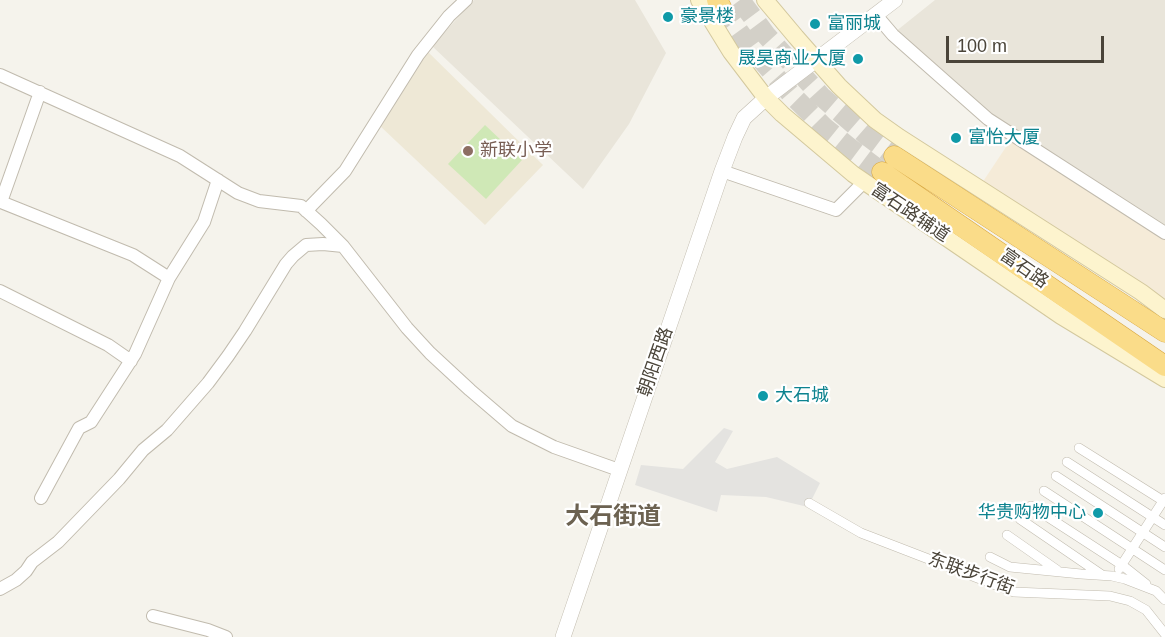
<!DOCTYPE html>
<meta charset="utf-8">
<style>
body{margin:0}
#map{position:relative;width:1165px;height:637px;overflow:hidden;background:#f5f3ec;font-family:Helvetica,sans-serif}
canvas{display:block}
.scale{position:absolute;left:946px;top:36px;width:158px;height:27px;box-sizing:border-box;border:3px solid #4a4439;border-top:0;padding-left:8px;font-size:18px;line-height:21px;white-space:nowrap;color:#4a4439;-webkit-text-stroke:4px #fff;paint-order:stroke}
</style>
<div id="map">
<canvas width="1165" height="637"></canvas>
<div class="scale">100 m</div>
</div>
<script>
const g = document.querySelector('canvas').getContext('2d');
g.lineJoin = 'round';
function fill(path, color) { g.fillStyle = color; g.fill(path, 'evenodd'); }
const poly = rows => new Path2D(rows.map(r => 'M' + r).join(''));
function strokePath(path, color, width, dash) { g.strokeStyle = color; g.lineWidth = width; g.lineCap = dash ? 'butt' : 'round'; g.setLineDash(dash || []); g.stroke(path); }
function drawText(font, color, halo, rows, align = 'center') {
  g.font = font + ' Helvetica,"Noto Sans SC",sans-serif'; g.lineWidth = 4.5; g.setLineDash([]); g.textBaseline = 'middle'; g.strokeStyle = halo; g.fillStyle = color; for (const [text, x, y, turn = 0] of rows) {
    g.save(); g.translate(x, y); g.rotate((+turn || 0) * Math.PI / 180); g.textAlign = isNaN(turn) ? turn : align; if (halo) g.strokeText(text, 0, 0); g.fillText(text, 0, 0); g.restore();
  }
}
const residential = poly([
 [474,0,635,0,666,53,629,124,583,189,432,46],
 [935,0,1165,0,1165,228,996,120,895,32]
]);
const commercial = poly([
 [1010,141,1165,236,1165,301,982,183]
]);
const education = poly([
 [425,49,543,165,485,225,379,125]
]);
const green = poly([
 [485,125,522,160,486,199,448,164]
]);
const parking = poly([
 [724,428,733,431,715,462,727,469,777,457,820,483,808,507,766,497,721,495,717,512,635,485,641,465,683,469]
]);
const trunkTunnel = poly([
 [740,0,766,35,821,96,866,135,894,156],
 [721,7,751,48,790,93,824,127,850,148,882,172]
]);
const pedestrian = poly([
 [1079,448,1165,502],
 [1067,462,1165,525],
 [1056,476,1165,547],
 [1044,491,1165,570],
 [809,503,861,533,1014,592,1110,596,1130,601,1146,610,1165,634],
 [1031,506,1122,565,1146,584],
 [1020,519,1102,575],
 [1007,535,1057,570],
 [990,557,1010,567,1081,574,1112,576,1125,579,1156,591,1165,600],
 [1119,569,1165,498]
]);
const minor = poly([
 [876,15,893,35,988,119,1165,233],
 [0,75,180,156,238,193,259,201,301,206,321,224,343,246,407,328,430,353,470,390,512,426,554,447,619,470],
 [40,92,1,202,133,255,169,278,135,354,91,422,79,428,41,498],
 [722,171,836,210,864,182],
 [306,211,345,171,418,55,449,16,466,0],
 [169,278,204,222,218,180],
 [0,291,108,345,131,361],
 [0,589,16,580,26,571,32,562,58,542,119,479,143,450,167,430,208,383,228,356,245,331,286,264,293,256,306,245,323,244,343,246],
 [153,616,208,630,226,637]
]);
const tertiary = poly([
 [563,637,722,171,735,137,744,118,766,98,895,0]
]);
const secondary = poly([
 [699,0,731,52,766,98,782,114,853,174,1061,316,1165,379],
 [765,0,796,37,839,86,875,120,899,137,1141,292,1165,310]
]);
const trunk = poly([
 [717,0,721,7],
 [894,156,1165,332],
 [882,172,1165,366]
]);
const markers = [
 [668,17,6,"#0f9aa8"],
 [815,24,6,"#0f9aa8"],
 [858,59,6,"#0f9aa8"],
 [956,138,6,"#0f9aa8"],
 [468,151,6,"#8d6e63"],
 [763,396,6,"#0f9aa8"],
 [1098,513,6,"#0f9aa8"]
];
const cultureNames = [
 ["豪景楼",680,17],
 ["富丽城",827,24],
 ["晟昊商业大厦",846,59,"right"],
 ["富怡大厦",968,138],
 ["大石城",775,396],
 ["华贵购物中心",1086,513,"right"]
];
const educationNames = [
 ["新联小学",480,151]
];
const streetNames = [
 ["富石路辅道",910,213,34],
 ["富石路",1024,269,35],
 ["朝阳西路",656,362,-71],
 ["东联步行街",971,574,20]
];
const districtNames = [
 ["大石街道",613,517]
];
fill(residential, '#e9e5da');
fill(commercial, '#f5ebd8');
fill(education, '#eee8d6');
fill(green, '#cfe8b6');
fill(parking, '#e4e3e0');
strokePath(trunkTunnel, '#d3d0c8', 20, [20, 10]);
strokePath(pedestrian, '#c1bbae', 10);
strokePath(minor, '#c1bbae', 14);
strokePath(tertiary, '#c1bbae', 16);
strokePath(secondary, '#d3c89d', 18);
strokePath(trunk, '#d9a842', 21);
strokePath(pedestrian, '#fff', 9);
strokePath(minor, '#fff', 12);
strokePath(tertiary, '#fff', 15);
strokePath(secondary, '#fdf4ce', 16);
strokePath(trunk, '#fadc89', 20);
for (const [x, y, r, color] of markers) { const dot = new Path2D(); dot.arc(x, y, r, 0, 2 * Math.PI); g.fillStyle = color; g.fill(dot); strokePath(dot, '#fff', 2); }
drawText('18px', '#0d838f', '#fff', cultureNames, 'left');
drawText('18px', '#785e54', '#fff', educationNames, 'left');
drawText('18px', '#4a4439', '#fff', streetNames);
drawText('bold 24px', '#6c6251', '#fff', districtNames);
</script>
